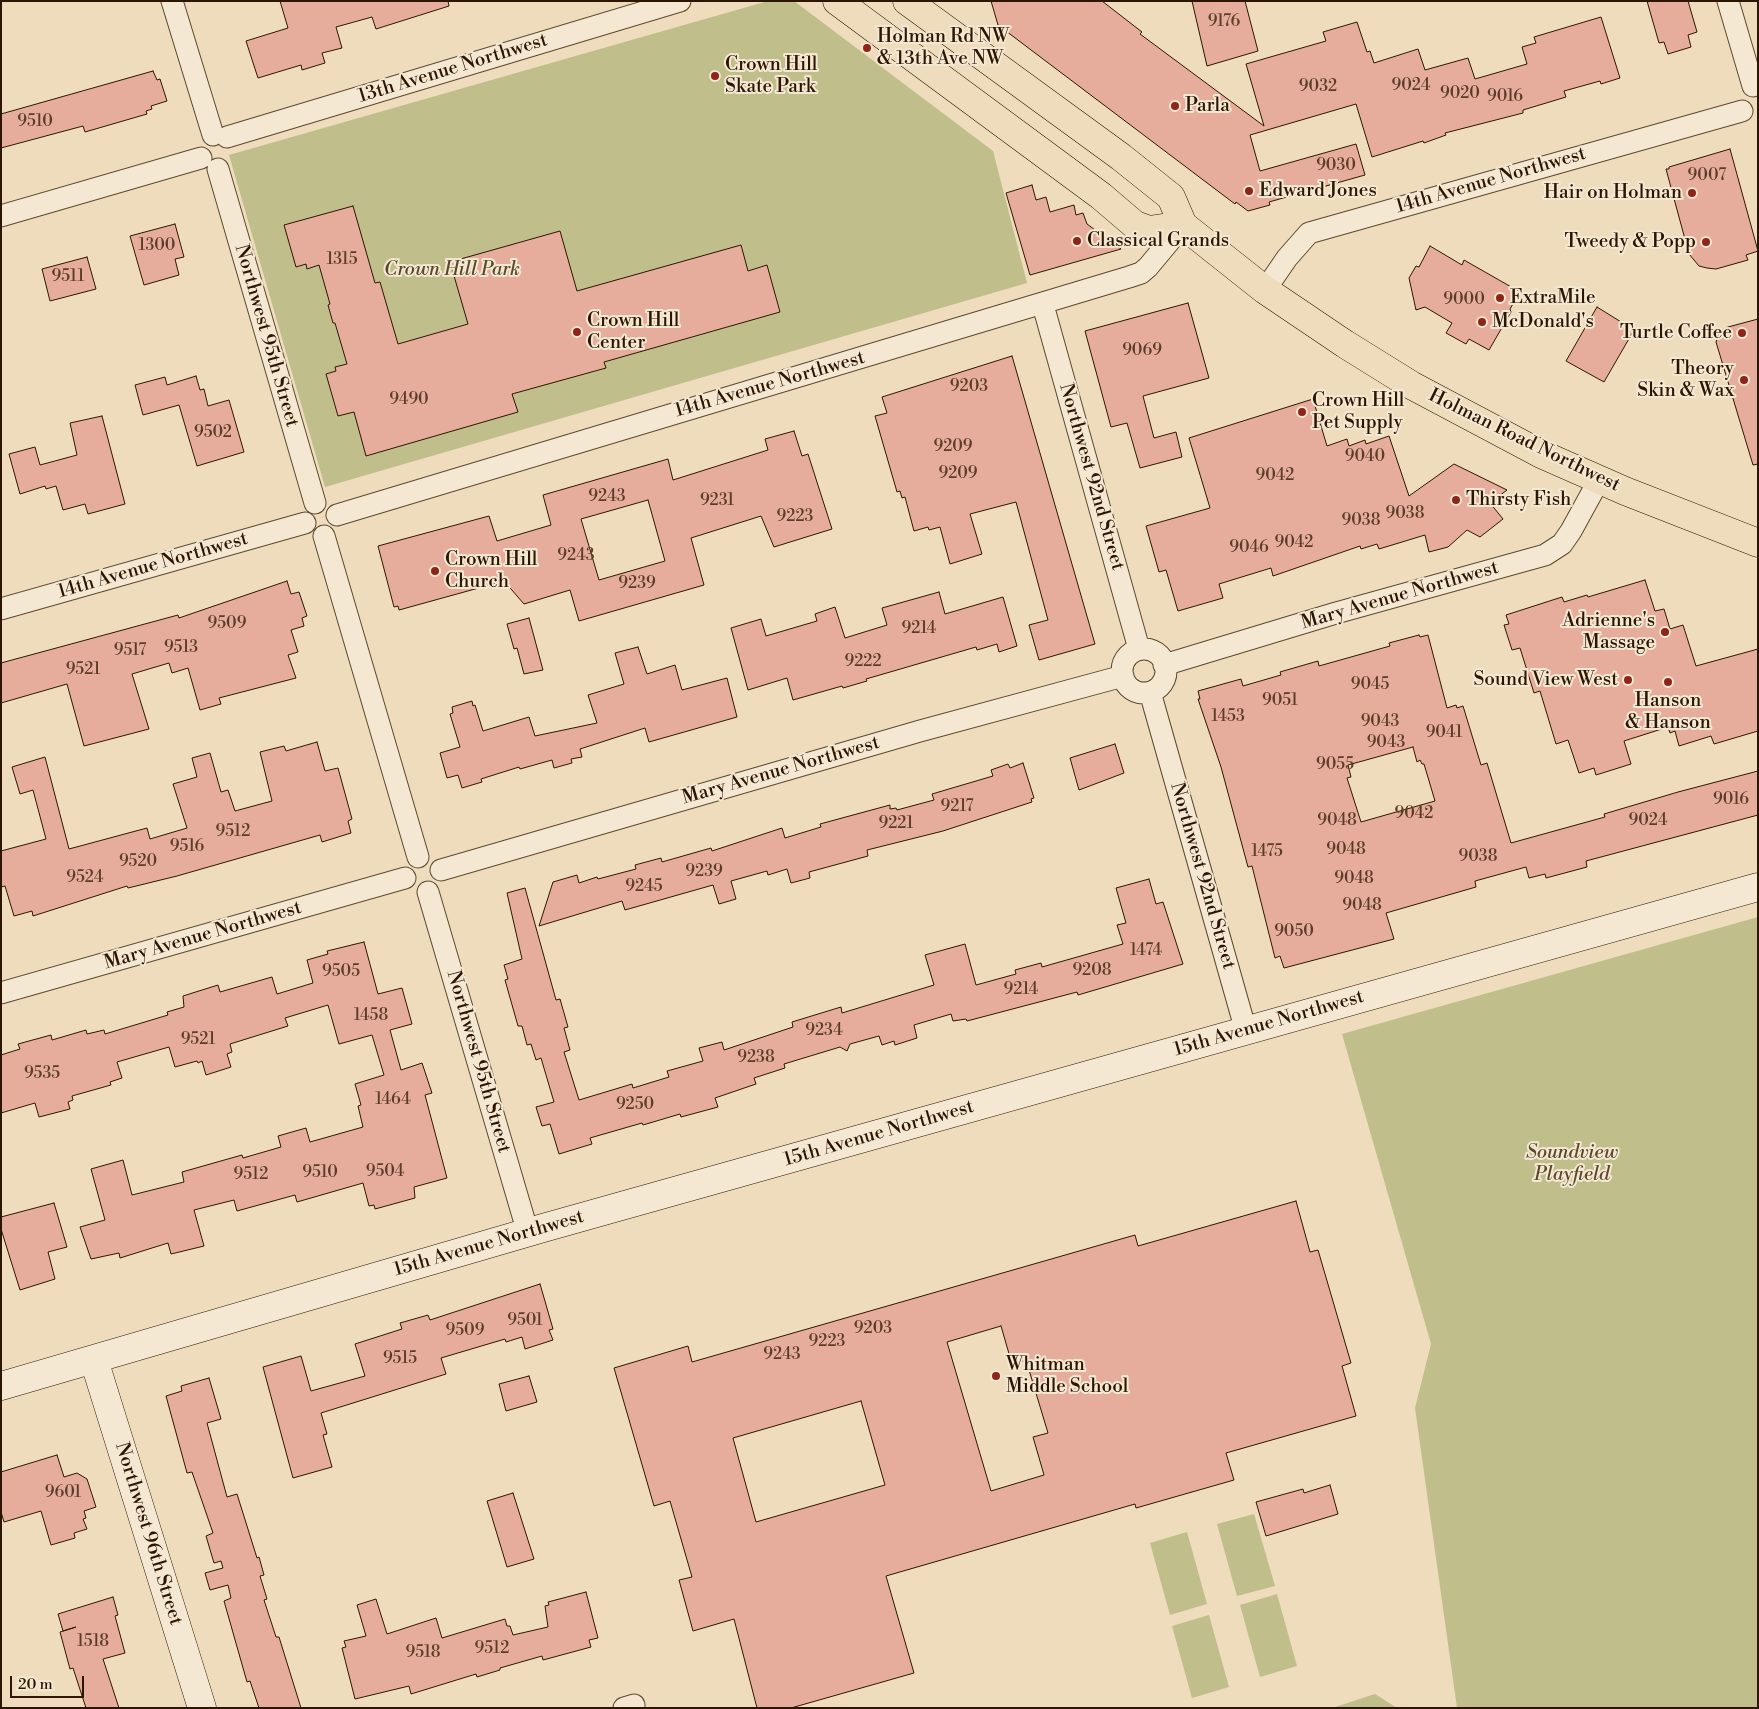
<!DOCTYPE html>
<style>
body{margin:0}
#map{position:relative;width:1759px;height:1709px;overflow:hidden;background:#eedcbc;font-family:"Libre Bodoni",serif}
canvas{display:block}
.frame{position:absolute;inset:0;border:2px solid #2d1600;pointer-events:none}
.scale{position:absolute;left:10px;top:1676px;width:74px;height:22px;box-sizing:border-box;border:2px solid #2d1600;border-top:0;padding-left:6px;font-size:15px;line-height:18px;white-space:nowrap;color:#2d1600;-webkit-text-stroke:4px #f4e8d3;paint-order:stroke}
</style>
<div id="map">
<canvas width="1759" height="1709"></canvas>
<div class="frame"></div>
<div class="scale">20 m</div>
</div>
<script>
const g = document.querySelector('canvas').getContext('2d');
g.lineJoin = 'round';
function fill(path, color) { g.fillStyle = color; g.fill(path, 'evenodd'); }
const poly = rows => new Path2D(rows.map(r => 'M' + r).join(''));
function strokePath(path, color, width, dash) { g.strokeStyle = color; g.lineWidth = width; g.lineCap = dash ? 'butt' : 'round'; g.setLineDash(dash || []); g.stroke(path); }
function drawText(font, color, halo, rows, align = 'center') {
  g.font = font + ' "Libre Bodoni",serif'; g.lineWidth = 4; g.setLineDash([]); g.textBaseline = 'middle'; g.strokeStyle = halo; g.fillStyle = color; for (const [text, x, y, turn = 0] of rows) {
    g.save(); g.translate(x, y); g.rotate((+turn || 0) * Math.PI / 180); g.textAlign = isNaN(turn) ? turn : align; if (halo) g.strokeText(text, 0, 0); g.fillText(text, 0, 0); g.restore();
  }
}
const green = poly([
 [768,1,794,1,993,151,1027,283,325,487,229,155],
 [1758,917,1758,1708,1457,1708,1415,1408,1431,1344,1342,1034],
 [1254,1514,1275,1586,1237,1596,1217,1524],
 [1187,1532,1207,1604,1170,1615,1150,1543],
 [1277,1594,1297,1666,1260,1677,1240,1605],
 [1209,1615,1229,1687,1192,1698,1172,1626],
 [1375,1694,1397,1708,1332,1708]
]);
const building = poly([
 [280,1,448,1,449,6,376,29,372,17,336,27,342,48,322,53,325,63,302,70,301,65,258,78,246,41,288,28,280,1],
 [991,1,1102,1,1142,32,1140,34,1264,126,1246,64,1326,41,1323,32,1357,22,1367,52,1370,51,1374,63,1418,49,1425,70,1468,58,1475,79,1527,64,1522,47,1536,43,1534,37,1601,17,1620,78,1601,84,1600,81,1564,91,1566,97,1523,110,1523,113,1445,133,1446,135,1424,143,1423,141,1372,157,1356,104,1250,135,1260,171,1356,144,1365,175,1269,202,1270,205,1248,211,1236,202,1235,204,998,25,991,1],
 [1192,1,1245,1,1258,51,1207,66,1192,1],
 [1647,1,1688,1,1697,32,1688,35,1691,47,1668,54,1664,42,1659,43,1647,1],
 [153,71,157,80,160,79,167,101,151,106,152,109,146,111,147,114,85,132,83,126,1,148,1,114,153,71],
 [1730,149,1758,251,1746,255,1748,260,1716,269,1707,268,1699,266,1689,254,1666,169,1669,169,1669,167,1730,149],
 [1032,185,1036,200,1046,197,1050,212,1074,205,1076,215,1083,213,1087,224,1121,249,1030,275,1006,193,1032,185],
 [353,206,375,283,380,282,398,344,468,324,450,262,560,231,577,291,741,245,748,271,767,265,780,312,604,362,606,368,512,394,518,412,366,456,354,412,338,416,326,374,336,371,335,367,347,364,335,323,333,323,328,305,330,304,319,265,307,269,306,264,296,267,284,225,353,206],
 [175,224,184,257,175,259,179,275,144,285,130,236,175,224],
 [1430,246,1462,265,1464,260,1520,292,1510,309,1511,312,1489,350,1469,339,1466,344,1446,333,1452,323,1425,307,1416,310,1409,278,1416,266,1419,267,1430,246],
 [87,257,96,289,50,301,42,269,87,257],
 [1188,303,1209,378,1143,396,1154,438,1176,432,1182,457,1140,468,1127,423,1111,427,1085,331,1188,303],
 [1597,307,1634,330,1604,382,1566,361,1597,307],
 [1758,319,1758,464,1753,465,1716,342,1720,331,1728,327,1758,319],
 [1012,356,1095,644,1039,660,1029,625,1048,620,1016,502,970,514,982,554,950,564,940,527,929,530,928,527,914,531,905,497,902,498,900,491,897,492,875,416,887,413,882,397,1012,356],
 [196,376,200,390,204,389,208,406,229,400,244,452,197,466,179,405,143,415,135,385,165,377,167,385,196,376],
 [1313,399,1327,446,1347,439,1349,446,1365,440,1366,444,1389,436,1409,496,1454,464,1507,490,1490,503,1503,519,1480,537,1467,530,1448,547,1429,552,1425,535,1379,549,1377,544,1361,549,1360,546,1273,576,1271,568,1219,584,1223,598,1178,611,1166,570,1159,572,1146,526,1210,508,1189,438,1313,399],
 [102,416,125,504,88,514,85,504,63,510,56,486,46,489,45,486,20,494,9,454,35,447,40,465,77,455,70,423,102,416],
 [794,431,802,456,808,454,832,529,774,547,761,516,691,538,704,585,579,621,570,590,524,604,504,581,399,610,398,606,394,607,378,546,489,516,497,541,551,525,543,495,668,459,673,480,768,450,765,439,794,431],
 [648,500,665,561,599,580,581,519,648,500],
 [1645,580,1655,611,1664,609,1670,629,1683,625,1696,666,1758,649,1758,731,1714,744,1711,736,1679,746,1675,731,1670,733,1668,727,1624,741,1631,764,1596,775,1594,768,1579,773,1568,740,1556,744,1540,691,1534,693,1520,648,1512,650,1504,625,1509,624,1506,615,1562,597,1564,602,1587,595,1588,597,1645,580],
 [287,581,291,594,299,592,307,616,302,618,304,626,291,630,298,652,288,655,296,678,219,698,221,704,200,710,188,668,172,673,169,663,132,674,149,729,84,746,67,684,1,703,1,663,178,615,179,618,287,581],
 [939,592,945,614,1003,597,1017,646,999,652,997,644,977,650,976,647,866,679,867,681,843,688,842,686,793,700,787,678,748,690,731,628,761,619,766,636,817,621,815,614,835,607,845,638,887,625,882,608,939,592],
 [529,618,543,670,524,674,517,648,514,649,507,624,529,618],
 [1419,635,1420,637,1428,635,1447,708,1456,705,1457,708,1463,706,1481,765,1487,763,1511,843,1605,817,1604,814,1678,792,1758,771,1758,815,1586,861,1587,867,1546,878,1545,874,1529,878,1526,867,1475,881,1476,887,1386,913,1394,939,1284,968,1280,956,1275,958,1252,866,1248,867,1221,767,1198,699,1200,699,1198,691,1241,679,1243,686,1281,675,1280,672,1318,661,1319,666,1390,646,1389,643,1419,635],
 [1413,747,1417,762,1420,760,1422,764,1424,764,1435,801,1361,822,1347,778,1351,777,1348,765,1413,747],
 [638,647,647,674,675,665,682,690,727,678,737,717,649,742,645,728,580,749,582,757,571,759,572,763,554,768,552,760,520,769,519,767,481,779,482,782,462,788,458,775,447,778,440,753,460,747,450,714,453,713,452,707,472,701,473,706,475,705,483,731,529,717,535,736,597,723,588,695,624,684,615,653,638,647],
 [317,742,325,771,338,768,352,819,348,821,351,833,322,842,320,835,177,876,128,888,127,886,33,916,32,911,14,916,5,886,1,887,1,851,46,839,33,790,20,794,12,767,45,757,69,849,147,828,150,839,187,828,173,784,197,777,192,758,210,753,221,792,228,790,235,811,272,801,260,752,284,746,286,751,317,742],
 [1115,744,1124,773,1079,790,1070,758,1115,744],
 [1023,763,1034,798,1031,799,1032,802,943,831,867,850,868,856,809,872,810,878,791,883,787,869,768,875,767,871,731,881,736,899,719,904,713,885,625,910,622,901,539,926,553,882,577,875,579,883,597,877,598,879,636,869,635,865,661,858,662,862,711,848,712,851,782,828,785,838,821,827,820,824,890,805,890,809,896,808,897,810,934,800,932,794,993,776,991,770,1008,764,1010,768,1023,763],
 [1149,879,1156,904,1163,902,1183,964,1078,995,1077,992,967,1021,966,1019,953,1021,951,1014,914,1025,917,1038,895,1045,894,1041,882,1045,879,1036,850,1044,847,1051,840,1047,784,1064,785,1068,754,1078,756,1084,715,1098,718,1107,681,1117,680,1114,643,1125,642,1123,590,1138,592,1144,559,1154,550,1124,542,1126,536,1107,554,1102,541,1058,536,1060,531,1044,527,1045,522,1026,518,1026,505,980,508,979,504,965,522,959,507,893,525,888,556,1000,560,999,568,1027,564,1028,570,1050,564,1052,579,1100,632,1084,633,1088,669,1077,667,1071,703,1061,699,1048,722,1042,724,1050,793,1027,792,1022,841,1007,842,1013,934,985,925,955,965,944,976,985,1016,974,1015,970,1041,963,1042,967,1123,944,1117,925,1126,923,1116,888,1149,879],
 [364,942,378,994,402,988,412,1024,390,1030,401,1070,422,1063,432,1093,425,1095,447,1178,414,1187,415,1198,375,1209,374,1205,369,1206,363,1183,297,1202,295,1195,237,1211,234,1200,194,1210,204,1246,171,1254,168,1243,120,1258,119,1253,91,1259,80,1227,105,1220,91,1169,123,1160,132,1195,184,1182,182,1172,242,1155,243,1158,281,1147,278,1136,306,1128,310,1142,363,1127,358,1106,361,1105,355,1084,384,1075,372,1035,339,1044,328,1005,285,1018,288,1026,230,1044,232,1052,227,1054,231,1067,206,1075,202,1061,198,1063,197,1061,175,1067,169,1047,117,1062,122,1078,110,1082,111,1085,72,1096,73,1100,68,1102,70,1109,39,1117,35,1103,1,1113,1,1055,20,1049,18,1044,51,1035,52,1040,86,1030,87,1034,104,1030,105,1034,168,1015,167,1012,184,1007,183,996,218,985,220,992,272,977,277,994,313,983,307,960,328,954,327,951,364,942],
 [1296,1201,1310,1252,1318,1250,1351,1363,1342,1366,1356,1416,1226,1453,1234,1480,1136,1508,1135,1504,886,1576,914,1673,791,1708,757,1708,734,1619,693,1631,679,1580,692,1577,670,1501,654,1506,614,1368,688,1346,692,1362,1135,1235,1138,1246,1296,1201],
 [1001,1326,1012,1364,1026,1360,1048,1433,1033,1437,1044,1475,991,1491,947,1342,1001,1326],
 [861,1401,885,1485,756,1522,733,1438,861,1401],
 [54,1203,67,1247,48,1252,55,1279,20,1290,1,1229,1,1217,54,1203],
 [540,1284,553,1329,549,1330,553,1340,525,1349,522,1337,506,1342,505,1339,441,1358,446,1374,321,1413,327,1434,323,1435,332,1467,293,1478,263,1367,301,1356,311,1391,365,1376,355,1344,402,1329,400,1323,428,1315,430,1320,540,1284],
 [529,1376,537,1402,506,1411,499,1384,529,1376],
 [209,1378,221,1419,207,1423,227,1497,237,1494,257,1558,259,1557,264,1575,260,1576,267,1599,264,1600,276,1637,279,1637,301,1708,259,1708,250,1681,247,1682,224,1601,231,1598,228,1585,210,1590,205,1573,223,1568,221,1561,214,1563,206,1536,213,1533,192,1472,187,1473,166,1396,182,1391,181,1386,209,1378],
 [57,1455,64,1477,77,1473,87,1479,96,1507,84,1511,86,1518,83,1519,87,1529,74,1533,75,1538,51,1545,41,1511,4,1522,1,1512,1,1472,57,1455],
 [1330,1485,1338,1514,1266,1536,1256,1502,1303,1489,1304,1493,1330,1485],
 [513,1493,534,1559,507,1567,487,1501,513,1493],
 [586,1592,598,1638,589,1640,591,1647,543,1660,542,1656,500,1668,500,1670,477,1677,476,1674,411,1694,409,1686,355,1699,342,1648,346,1647,344,1641,366,1636,357,1605,376,1599,387,1634,436,1618,442,1638,505,1619,507,1626,510,1626,513,1635,548,1627,545,1606,549,1605,548,1602,586,1592],
 [113,1597,118,1615,115,1616,125,1653,103,1659,119,1708,86,1708,73,1668,70,1669,60,1632,76,1627,63,1631,58,1614,113,1597]
]);
const street = poly([
 [172,1,213,135],
 [1728,1,1753,86],
 [227,137,680,1],
 [218,169,315,503],
 [1,216,201,158],
 [1265,290,1287,258,1309,233,1742,111],
 [1043,305,1139,649],
 [337,515,1129,277,1141,273,1148,267,1183,225],
 [324,536,418,857],
 [1,609,305,523],
 '1122 671a22 22 0 1 1 44 0a22 22 0 1 1-44 0Z',
 [1164,665,1336,613,1545,555,1562,544,1571,531,1599,480],
 [1150,692,1246,1031],
 [441,870,920,731,1123,676],
 [428,892,528,1233],
 [1,993,405,878],
 [624,1708,634,1705]
]);
const secondary = poly([
 [94,1360,202,1708],
 [1,1386,543,1228,1758,887]
]);
const primary = poly([
 [837,1,1101,196,1135,225,1149,230,1183,225],
 [907,1,1121,157,1171,197,1183,225,1265,290,1345,344,1411,385,1541,454,1625,491,1758,543]
]);
const markers = [
 [867,48,5,"#8f2418"],
 [715,76,5,"#8f2418"],
 [1175,106,5,"#8f2418"],
 [1249,191,5,"#8f2418"],
 [1692,193,5,"#8f2418"],
 [1077,241,5,"#8f2418"],
 [1706,242,5,"#8f2418"],
 [1500,298,5,"#8f2418"],
 [1482,322,5,"#8f2418"],
 [577,332,5,"#8f2418"],
 [1742,333,5,"#8f2418"],
 [1744,380,5,"#8f2418"],
 [1302,412,5,"#8f2418"],
 [1456,500,5,"#8f2418"],
 [435,571,5,"#8f2418"],
 [1665,632,5,"#8f2418"],
 [1628,680,5,"#8f2418"],
 [1668,682,5,"#8f2418"],
 [996,1376,5,"#8f2418"]
];
const numberNames = [
 ["9176",1224,22],
 ["9024",1411,86],
 ["9032",1318,87],
 ["9020",1460,94],
 ["9016",1505,97],
 ["9510",35,122],
 ["9030",1336,166],
 ["9007",1707,176],
 ["1300",157,246],
 ["1315",342,260],
 ["9511",68,277],
 ["9000",1464,300],
 ["9069",1142,351],
 ["9203",969,387],
 ["9490",409,400],
 ["9502",213,433],
 ["9209",953,447],
 ["9040",1365,457],
 ["9209",958,474],
 ["9042",1275,476],
 ["9243",607,497],
 ["9231",717,501],
 ["9038",1405,514],
 ["9223",795,517],
 ["9038",1361,521],
 ["9042",1294,543],
 ["9046",1249,548],
 ["9243",576,556],
 ["9239",637,584],
 ["9509",227,624],
 ["9214",919,629],
 ["9513",181,648],
 ["9517",130,651],
 ["9222",863,662],
 ["9521",83,670],
 ["9045",1370,685],
 ["9051",1280,701],
 ["1453",1228,717],
 ["9043",1380,722],
 ["9041",1444,733],
 ["9043",1386,743],
 ["9055",1335,765],
 ["9016",1731,800],
 ["9217",957,807],
 ["9042",1414,814],
 ["9048",1337,821],
 ["9024",1648,821],
 ["9221",896,824],
 ["9512",233,832],
 ["9516",187,847],
 ["9048",1346,850],
 ["1475",1267,852],
 ["9038",1478,857],
 ["9520",138,862],
 ["9239",704,872],
 ["9524",85,878],
 ["9048",1354,879],
 ["9245",644,887],
 ["9048",1362,906],
 ["9050",1294,932],
 ["1474",1146,951],
 ["9208",1092,971],
 ["9505",341,972],
 ["9214",1021,990],
 ["1458",371,1016],
 ["9234",824,1031],
 ["9521",198,1040],
 ["9238",756,1058],
 ["9535",42,1074],
 ["1464",393,1100],
 ["9250",635,1105],
 ["9504",385,1172],
 ["9510",320,1173],
 ["9512",251,1175],
 ["9501",525,1321],
 ["9203",873,1329],
 ["9509",465,1331],
 ["9223",827,1342],
 ["9243",782,1355],
 ["9515",400,1359],
 ["9601",63,1493],
 ["1518",93,1642],
 ["9512",492,1649],
 ["9518",423,1653]
];
const poiNames = [
 ["Holman Rd NW",877,37],
 ["& 13th Ave NW",877,59],
 ["Crown Hill",725,65],
 ["Skate Park",725,87],
 ["Parla",1185,106],
 ["Edward Jones",1259,191],
 ["Hair on Holman",1682,193,"right"],
 ["Classical Grands",1087,241],
 ["Tweedy & Popp",1696,242,"right"],
 ["ExtraMile",1510,298],
 ["Crown Hill",587,321],
 ["Center",587,343],
 ["McDonald's",1492,322],
 ["Turtle Coffee",1732,333,"right"],
 ["Theory",1734,369,"right"],
 ["Skin & Wax",1734,391,"right"],
 ["Crown Hill",1312,401],
 ["Pet Supply",1312,423],
 ["Thirsty Fish",1466,500],
 ["Crown Hill",445,560],
 ["Church",445,582],
 ["Adrienne's",1655,621,"right"],
 ["Massage",1655,643,"right"],
 ["Sound View West",1618,680,"right"],
 ["Hanson",1668,701,"center"],
 ["& Hanson",1668,723,"center"],
 ["Whitman",1006,1365],
 ["Middle School",1006,1387]
];
const streetNames = [
 ["13th Avenue Northwest",453,69,-17],
 ["14th Avenue Northwest",1491,181,-16],
 ["Northwest 95th Street",266,336,74],
 ["14th Avenue Northwest",770,385,-16],
 ["Holman Road Northwest",1524,441,26],
 ["Northwest 92nd Street",1091,477,74],
 ["14th Avenue Northwest",153,566,-16],
 ["Mary Avenue Northwest",1400,596,-16],
 ["Mary Avenue Northwest",781,771,-16],
 ["Northwest 92nd Street",1202,876,74],
 ["Mary Avenue Northwest",203,936,-16],
 ["15th Avenue Northwest",1269,1024,-16],
 ["Northwest 95th Street",478,1062,74],
 ["15th Avenue Northwest",879,1134,-16],
 ["15th Avenue Northwest",489,1244,-16],
 ["Northwest 96th Street",148,1534,73]
];
const parkNames = [
 ["Crown Hill Park",452,270],
 ["Soundview",1572,1153],
 ["Playfield",1572,1175]
];
fill(green, '#c0be8b');
fill(building, '#e6ad9d');
strokePath(building, '#2d1600', 1);
strokePath(street, '#5d482f', 23);
strokePath(secondary, '#2d1600', 29);
strokePath(primary, '#2d1600', 29);
strokePath(street, '#f4e8d3', 21);
strokePath(secondary, '#f4e8d3', 28);
strokePath(primary, '#eedcbc', 28);
for (const [x, y, r, color] of markers) { const dot = new Path2D(); dot.arc(x, y, r, 0, 2 * Math.PI); g.fillStyle = color; g.fill(dot); strokePath(dot, '#f4e8d3', 2); }
drawText('16px', '#5b3c27', null, numberNames);
drawText('19px', '#2d1600', '#f4e8d3', poiNames, 'left');
drawText('19px', '#2d1600', '#f4e8d3', streetNames);
drawText('italic 19px', '#59482a', '#f4e8d3', parkNames);
</script>
